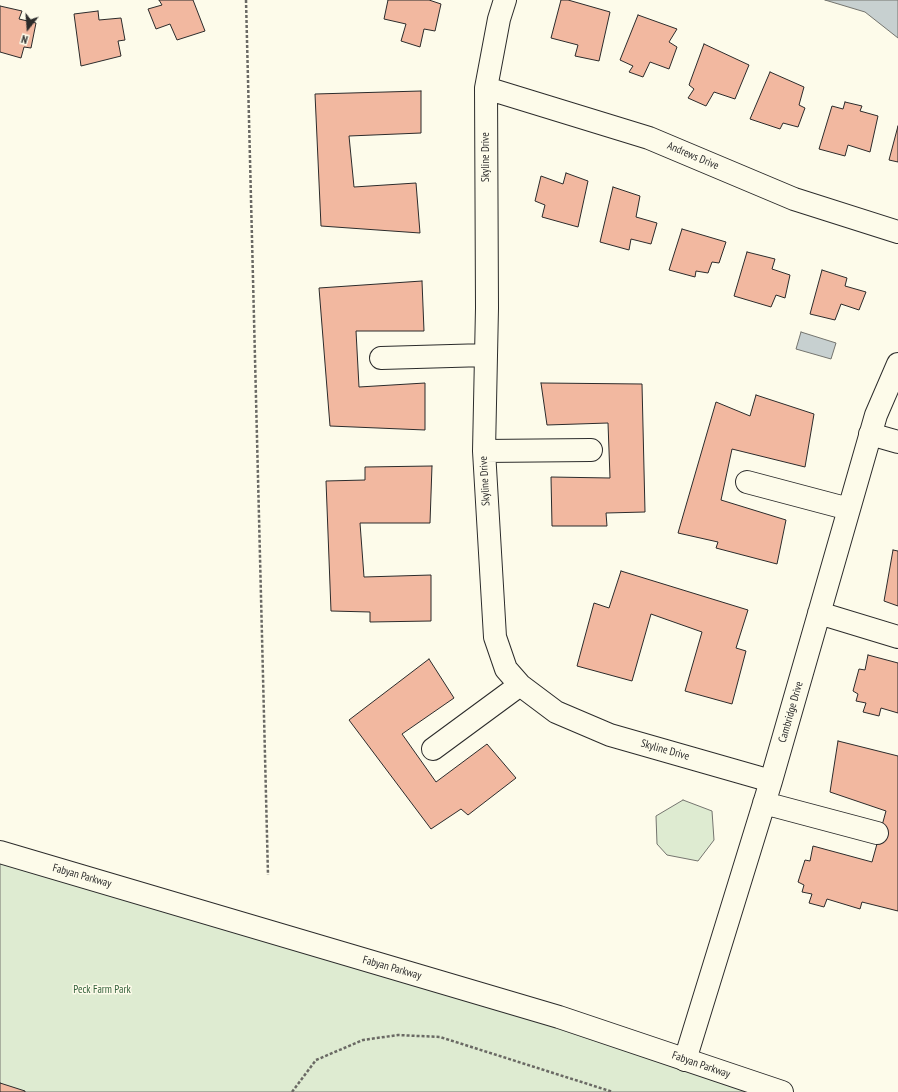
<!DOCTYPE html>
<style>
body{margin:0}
#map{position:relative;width:898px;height:1092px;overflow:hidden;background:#fdfbea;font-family:"PT Sans Narrow",sans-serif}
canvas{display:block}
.north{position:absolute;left:8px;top:8px;width:40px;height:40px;-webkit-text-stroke:3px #fdfbea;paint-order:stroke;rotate:197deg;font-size:11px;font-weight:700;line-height:16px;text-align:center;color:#2b2b2b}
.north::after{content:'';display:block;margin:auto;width:14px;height:18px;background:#2b2b2b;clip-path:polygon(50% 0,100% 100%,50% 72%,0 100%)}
</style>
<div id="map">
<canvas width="898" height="1092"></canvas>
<div class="north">N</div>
</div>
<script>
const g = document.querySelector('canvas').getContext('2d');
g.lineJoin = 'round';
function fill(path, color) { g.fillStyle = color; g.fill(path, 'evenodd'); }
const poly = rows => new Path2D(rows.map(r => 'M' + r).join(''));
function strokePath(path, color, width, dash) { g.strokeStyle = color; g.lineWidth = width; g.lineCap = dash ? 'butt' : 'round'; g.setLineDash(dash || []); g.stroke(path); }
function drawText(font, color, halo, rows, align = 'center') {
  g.font = font + ' "PT Sans Narrow",sans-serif'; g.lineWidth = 3; g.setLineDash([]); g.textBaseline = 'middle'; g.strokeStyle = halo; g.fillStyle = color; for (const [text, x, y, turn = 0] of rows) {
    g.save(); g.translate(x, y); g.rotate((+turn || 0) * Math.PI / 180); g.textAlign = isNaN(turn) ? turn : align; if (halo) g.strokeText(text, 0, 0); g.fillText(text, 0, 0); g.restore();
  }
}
const green = poly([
 [683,800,712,811,714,840,698,861,667,855,657,844,656,816,683,800],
 [0,854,782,1092,0,1092,0,854]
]);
const water = poly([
 [825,0,898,0,898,38,865,12,825,0],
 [801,332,836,343,831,359,796,349,801,332]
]);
const building = poly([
 [159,0,193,0,205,31,177,40,170,24,156,29,148,9,162,5,159,0],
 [388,0,429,0,441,4,435,31,424,29,420,47,401,41,406,24,384,19,388,0],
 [561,0,568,0,610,12,599,61,575,56,578,45,551,38,561,0],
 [0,6,22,11,19,19,36,23,31,48,24,47,21,58,0,52,0,6],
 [98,11,99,20,121,18,125,40,118,41,121,56,81,66,74,14,98,11],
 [638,15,677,29,669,42,677,47,669,69,650,62,643,77,629,72,633,66,620,60,638,15],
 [704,44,749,65,735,99,714,92,706,106,688,98,694,89,689,85,704,44],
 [770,72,804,87,799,105,805,108,798,127,783,123,780,129,750,119,770,72],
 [421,91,421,133,349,136,354,187,416,183,420,233,321,226,315,94,421,91],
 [845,102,862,106,860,111,878,116,870,152,848,145,845,156,819,149,832,106,843,109,845,102],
 [898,126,898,162,889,160,898,126],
 [566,173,588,181,578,227,542,217,545,205,535,201,541,176,563,184,566,173],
 [613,187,640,196,636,217,657,223,651,244,631,239,629,250,600,242,613,187],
 [682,229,726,242,719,263,712,262,708,273,696,271,695,277,669,270,682,229],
 [747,252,775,259,772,269,790,275,785,298,776,295,771,307,734,296,747,252],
 [822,270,847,278,845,286,866,292,859,310,841,304,835,320,810,314,822,270],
 [422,281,424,331,356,331,359,387,425,383,425,430,330,426,319,288,422,281],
 [541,383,642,384,645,512,606,513,607,526,552,526,551,477,610,478,608,423,547,425,541,383],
 [756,395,814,414,805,467,732,449,721,500,786,520,777,564,716,548,718,542,678,533,716,402,750,416,756,395],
 [432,466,430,523,360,523,364,577,431,575,431,621,370,622,370,612,331,611,326,481,365,480,365,467,432,466],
 [893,550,898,551,898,606,884,601,893,550],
 [621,571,748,610,736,648,746,651,732,704,685,691,702,632,651,614,632,681,577,666,594,603,609,608,621,571],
 [868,655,898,663,898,713,881,708,879,716,863,712,866,703,856,701,858,694,853,691,859,669,865,670,868,655],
 [429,659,454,698,402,734,436,782,487,744,516,778,468,815,461,809,431,829,349,720,429,659],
 [838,741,898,756,898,911,862,902,860,909,827,899,824,907,809,903,812,894,802,892,804,885,798,882,805,860,810,861,813,846,872,862,886,811,830,792,838,741],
 [0,1083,25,1091,25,1092,0,1092,0,1083]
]);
const path = poly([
 [246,0,268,875],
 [292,1092,316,1060,363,1040,398,1035,440,1037,613,1092]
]);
const minor = poly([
 [505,0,499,19,486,88,487,308,484,451,495,637,506,669,520,685,556,712,610,735,771,781],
 [486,88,649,138,794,199,898,232],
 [381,358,486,355],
 [870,434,898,442],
 [484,451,591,450],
 [747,482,849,509],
 [819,613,898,637],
 [433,749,520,685],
 [764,803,877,833],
 [685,1060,771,781,876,415,898,364]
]);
const major = poly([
 [0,852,559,1017,782,1092]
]);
const streetNames = [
 ["Andrews Drive",693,156,23],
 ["Skyline Drive",486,157,-90],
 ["Skyline Drive",485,481,-93],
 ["Cambridge Drive",791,712,-74],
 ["Skyline Drive",665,750,16],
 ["Fabyan Parkway",82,876,16],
 ["Fabyan Parkway",392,968,16],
 ["Fabyan Parkway",701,1065,19]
];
const parkNames = [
 ["Peck Farm Park",102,990]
];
fill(green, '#deebd1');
strokePath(green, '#74746e', 1);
fill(water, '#c7d0d0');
strokePath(water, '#74746e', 1);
fill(building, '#f2b8a0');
strokePath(building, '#2b2b2b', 1);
strokePath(minor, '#2b2b2b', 24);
strokePath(major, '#2b2b2b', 24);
strokePath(path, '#6a6964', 2.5, [3, 2]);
strokePath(minor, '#fdfbea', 22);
strokePath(major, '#fdfbea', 22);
drawText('11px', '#2b2b2b', '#fdfbea', streetNames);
drawText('11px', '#34623c', '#fdfbea', parkNames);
</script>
